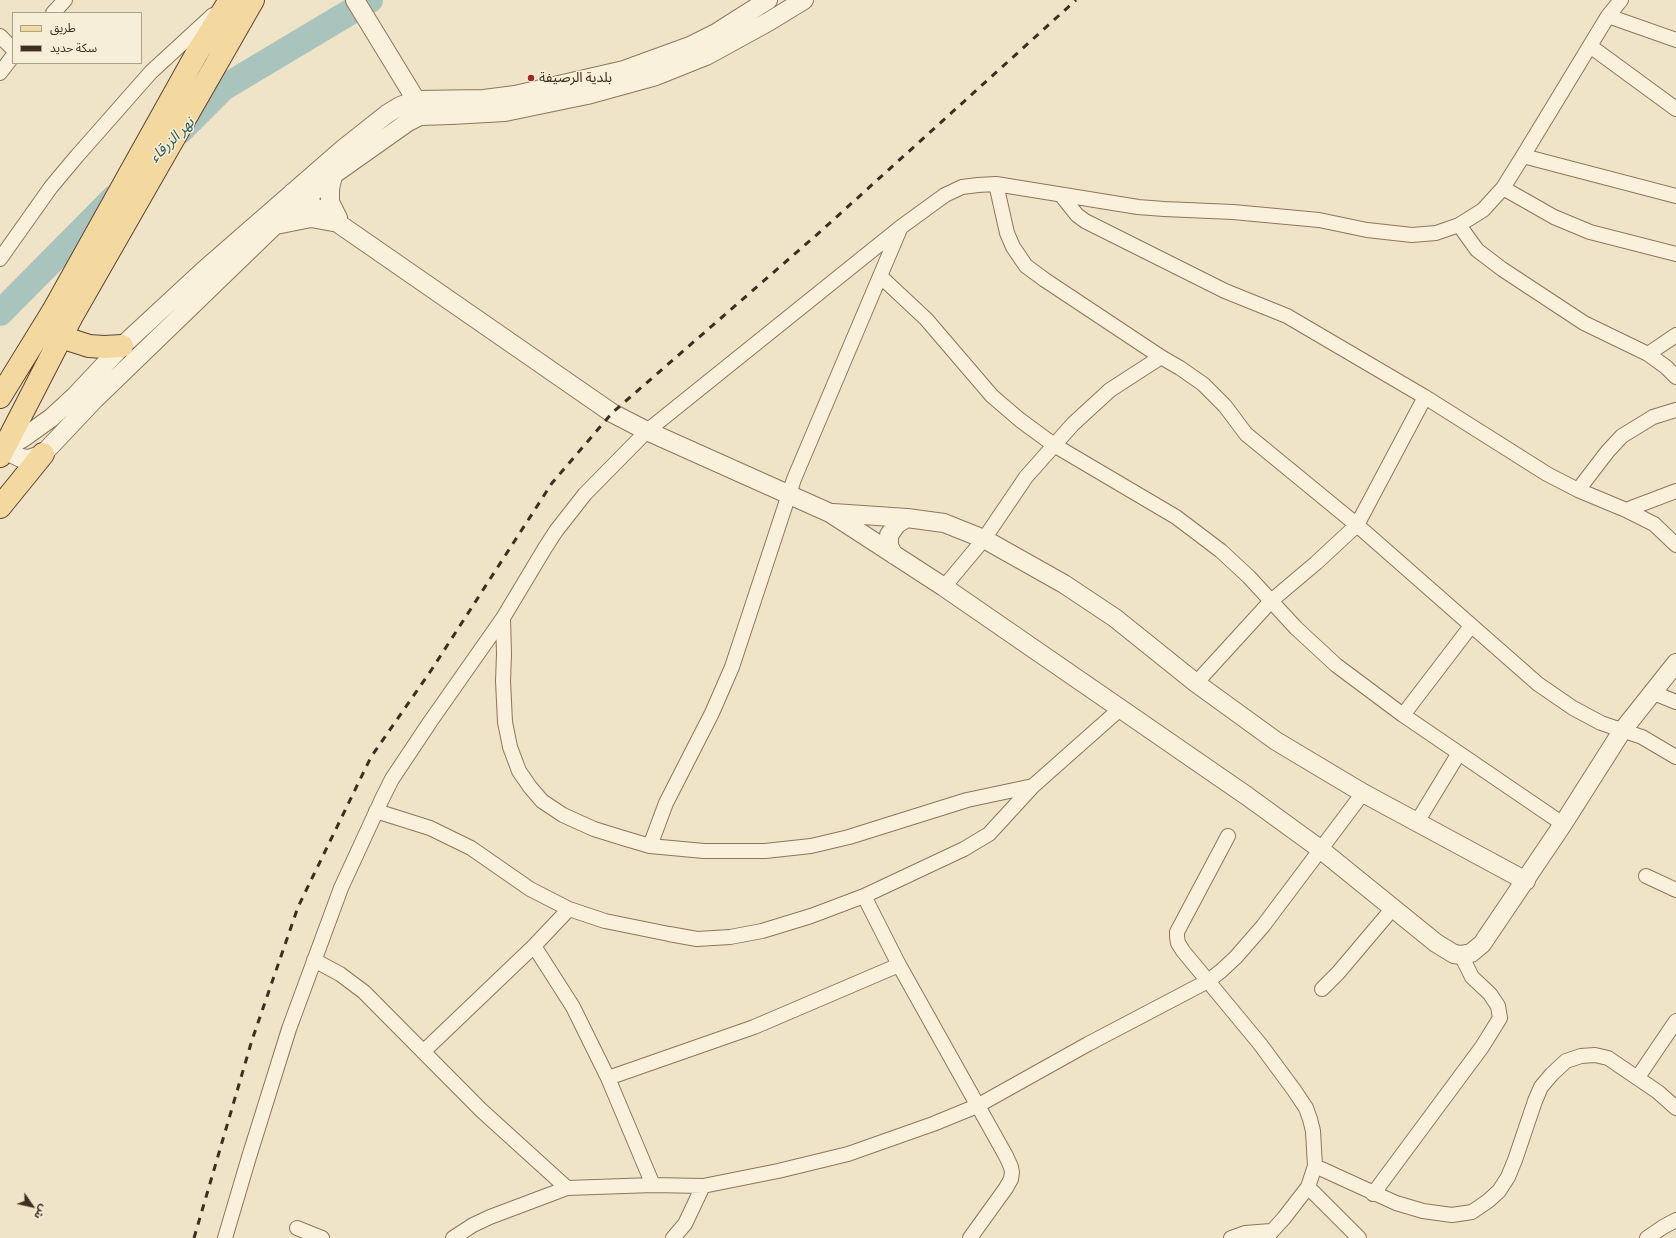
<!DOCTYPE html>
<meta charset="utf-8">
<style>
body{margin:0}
#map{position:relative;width:1676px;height:1238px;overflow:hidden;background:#f0e4c8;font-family:Literata,"Noto Sans Arabic",serif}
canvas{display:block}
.legend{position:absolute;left:12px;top:12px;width:130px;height:52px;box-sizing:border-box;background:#f7eed8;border:1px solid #ada18e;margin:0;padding:5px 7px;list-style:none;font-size:12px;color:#3d2e20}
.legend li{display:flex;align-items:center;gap:8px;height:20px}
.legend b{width:20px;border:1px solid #ada18e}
.north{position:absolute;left:12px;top:1186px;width:40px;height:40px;-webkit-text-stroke:3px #f7eed8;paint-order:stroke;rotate:124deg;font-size:11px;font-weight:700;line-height:16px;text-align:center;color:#3d2e20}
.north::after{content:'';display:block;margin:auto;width:14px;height:18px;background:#3d2e20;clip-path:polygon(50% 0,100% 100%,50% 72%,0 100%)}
</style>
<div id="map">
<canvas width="1676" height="1238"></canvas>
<ul class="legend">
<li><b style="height:5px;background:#f3d9a0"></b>طريق</li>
<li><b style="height:5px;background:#3d2e20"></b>سكة حديد</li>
</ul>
<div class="north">ش</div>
</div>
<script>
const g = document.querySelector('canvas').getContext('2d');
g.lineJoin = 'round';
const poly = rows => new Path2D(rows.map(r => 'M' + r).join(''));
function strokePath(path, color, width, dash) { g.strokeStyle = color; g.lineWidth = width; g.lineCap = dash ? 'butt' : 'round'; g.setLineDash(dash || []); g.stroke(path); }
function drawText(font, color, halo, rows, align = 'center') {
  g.font = font + ' Literata,"Noto Sans Arabic",serif'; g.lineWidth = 3; g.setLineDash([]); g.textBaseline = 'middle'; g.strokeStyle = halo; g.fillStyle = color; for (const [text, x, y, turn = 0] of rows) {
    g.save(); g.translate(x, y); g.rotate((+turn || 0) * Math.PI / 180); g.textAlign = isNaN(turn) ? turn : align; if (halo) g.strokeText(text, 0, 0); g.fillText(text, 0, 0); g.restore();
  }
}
const river = poly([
 [180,131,223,88,370,0],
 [0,313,114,198]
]);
const minor = poly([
 [53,13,65,0],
 [1608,16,1676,40],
 [0,36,13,49],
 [1590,46,1676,109],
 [0,73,13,56],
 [1523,156,1676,196],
 [996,184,1007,233,1013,247,1026,266,1045,280,1161,357,1180,368,1203,384,1225,406,1246,434,1357,525,1538,684,1573,708,1601,723,1642,737,1676,757],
 [1503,188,1554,217,1590,232,1676,254],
 [1061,195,1077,215,1085,221,1225,291,1287,316,1425,397,1547,474,1578,490,1626,510,1654,524,1676,545],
 [1459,225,1477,250,1502,269,1584,323,1648,354,1666,367,1676,377],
 [0,259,51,187,77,156,151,72,213,15],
 [880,276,926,319,992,396,1020,420,1054,445,1176,517,1221,551,1249,577,1296,628,1336,665,1403,715,1563,824],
 [1648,354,1676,335],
 [1578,490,1608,451,1622,436,1653,417,1676,410],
 [1626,510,1676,491],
 [944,587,984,539,1026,477,1073,424,1110,390,1161,357],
 [503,618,504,654,503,681,505,722,510,747,519,771,530,787,542,801,563,815,594,829,623,838,650,846,704,851,765,851,811,846,849,837,967,800,1033,786],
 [1196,683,1271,601,1316,563,1357,525,1425,397],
 [1654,693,1676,702],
 [1403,715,1471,626],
 [376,811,430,828,471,848,530,889,569,909,605,921,669,934,697,939,730,937,762,931,811,916,864,896,964,849,989,834,1033,786,1120,709],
 [1417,822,1459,753],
 [1228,836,1177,932,1177,937,1178,943,1183,951,1260,1044,1294,1090,1306,1108,1310,1119,1313,1131,1315,1166,1308,1187,1284,1218,1266,1238],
 [650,846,666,803,712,713,732,667,794,479,900,229],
 [1646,876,1676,890],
 [864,896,899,965,1006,1156,1011,1167,1012,1172,1011,1179,1006,1188,970,1238],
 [534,946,573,1007,608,1078,653,1185],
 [314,960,340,974,364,992,481,1110,567,1188],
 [1322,989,1338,973,1393,908],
 [423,1052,534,946,569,909],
 [1638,1077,1676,1021],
 [608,1078,754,1027,899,965],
 [1315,1166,1396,1203,1423,1211,1452,1215,1472,1212,1488,1201,1499,1191,1508,1177,1515,1160,1535,1101,1541,1087,1552,1074,1566,1061,1581,1056,1595,1055,1608,1058,1658,1092,1676,1108],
 [1308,1187,1359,1238],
 [1373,1194,1482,1047,1500,1018,1498,1006,1490,994,1472,977,1461,955],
 [297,1228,322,1238],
 [225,1238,249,1157,289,1029,341,888,382,799,392,779,430,722,503,618,545,548,556,531,585,494,647,431,901,227,945,195,962,187,978,185,996,184,1138,207,1164,209,1233,212,1319,220,1367,230,1412,235,1436,233,1459,225,1483,210,1503,188,1523,156,1608,16,1621,0],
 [453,1238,473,1225,490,1217,567,1188,653,1185,703,1186,778,1171,848,1154,933,1124,977,1106,1088,1044,1208,981,1221,971,1236,957,1263,926,1363,793],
 [673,1238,685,1224,703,1186],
 [1231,1238,1245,1233,1271,1231],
 [1647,1238,1663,1227,1676,1220]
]);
const tertiary = poly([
 [355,0,416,100,418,110],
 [333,175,330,189,330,202,338,218],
 [293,192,612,413,647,431,830,513,944,587,1247,796,1320,849,1436,943,1454,954,1461,955,1471,953,1482,944,1563,824,1622,731,1676,663],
 [276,225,311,218,333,222],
 [0,448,21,458,29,459,43,454,95,399,275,225,333,175,408,122,420,116,451,115,505,112,587,95,656,76,706,56,768,22,804,0],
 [0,451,23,438,51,418,76,395,122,346,203,271,344,148,387,114,400,106,416,100,484,99,515,95,624,70,690,46,716,33,768,0],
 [833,513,907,518,944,523,984,539,1064,584,1115,618,1196,683,1276,741,1363,793,1526,881],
 [894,555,889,546,889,535,897,524,907,518]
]);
const primary = poly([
 [61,337,89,346,104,347,122,346],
 [0,397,53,311,197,53,230,0],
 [0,456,72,316,253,0],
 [0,507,43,454]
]);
const rail = poly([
 [194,1238,252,1040,298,907,371,757,432,669,552,483,612,413,821,231,1076,0]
]);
const markers = [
 [531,78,4,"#9e2a2b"]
];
const poiNames = [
 ["بلدية الرصيفة",539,78]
];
const waterNames = [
 ["نهر الزرقاء",172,140,-45]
];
strokePath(river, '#a9c4bc', 26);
strokePath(minor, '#8d765c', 16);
strokePath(tertiary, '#8d765c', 20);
strokePath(primary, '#5b4430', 24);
strokePath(minor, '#faf1dc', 14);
strokePath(tertiary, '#faf1dc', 18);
strokePath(primary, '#f3d9a0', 22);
strokePath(rail, '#3d2e20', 3, [7, 7]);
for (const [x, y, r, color] of markers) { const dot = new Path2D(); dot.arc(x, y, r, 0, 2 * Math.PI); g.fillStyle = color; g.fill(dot); strokePath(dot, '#f7eed8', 1.5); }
drawText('14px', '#3d2e20', '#f7eed8', poiNames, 'left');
drawText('italic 15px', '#2f5d5a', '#f7eed8', waterNames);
</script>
